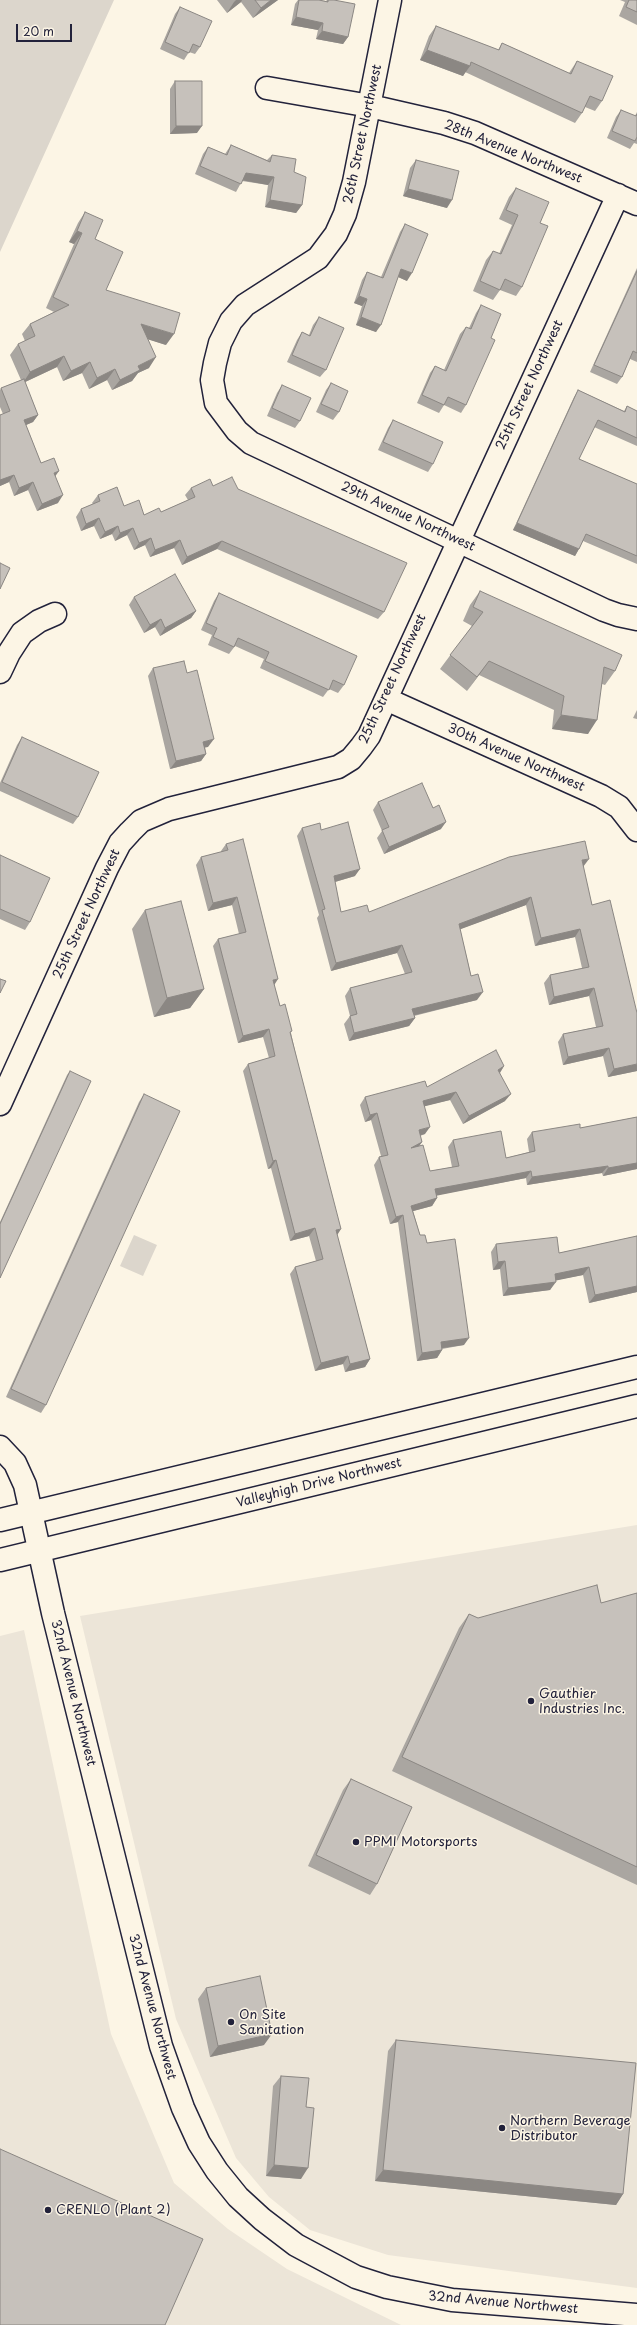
<!DOCTYPE html>
<style>
body{margin:0}
#map{position:relative;width:637px;height:2325px;overflow:hidden;background:#fcf5e5;font-family:"Playpen Sans",sans-serif}
canvas{display:block}
.scale{position:absolute;left:16px;top:24px;width:56px;height:18px;box-sizing:border-box;border:2px solid #22223b;border-top:0;padding-left:5px;font-size:12px;line-height:14px;white-space:nowrap;color:#22223b;-webkit-text-stroke:3px #fcf5e5;paint-order:stroke}
</style>
<div id="map">
<canvas width="637" height="2325"></canvas>
<div class="scale">20 m</div>
</div>
<script>
const g = document.querySelector('canvas').getContext('2d');
g.lineJoin = 'round';
function fill(path, color) { g.fillStyle = color; g.fill(path, 'evenodd'); }
const poly = rows => new Path2D(rows.map(r => 'M' + r).join(''));
function strokePath(path, color, width, dash) { g.strokeStyle = color; g.lineWidth = width; g.lineCap = dash ? 'butt' : 'round'; g.setLineDash(dash || []); g.stroke(path); }
function drawText(font, color, halo, rows, align = 'center') {
  g.font = font + ' "Playpen Sans",sans-serif'; g.lineWidth = 3; g.setLineDash([]); g.textBaseline = 'middle'; g.strokeStyle = halo; g.fillStyle = color; for (const [text, x, y, turn = 0] of rows) {
    g.save(); g.translate(x, y); g.rotate((+turn || 0) * Math.PI / 180); g.textAlign = isNaN(turn) ? turn : align; if (halo) g.strokeText(text, 0, 0); g.fillText(text, 0, 0); g.restore();
  }
}
const built = poly([
 [637,1525,637,2288,388,2255,310,2230,269,2197,236,2158,176,2019,80,1616],
 [24,1630,111,2034,174,2183,228,2229,287,2269,401,2325,0,2325,0,1636]
]);
const green = poly([
 [0,0,114,0,0,252],
 [134,1235,157,1245,143,1276,120,1266]
]);
const minor = poly([
 [390,0,354,182,345,214,336,234,318,258,245,305,231,321,220,343,215,363,212,380,216,403,237,431,251,443,604,610,618,615,637,619],
 [267,88,370,106,444,123,475,133,637,204],
 [0,672,9,653,22,633,39,621,55,614],
 [386,699,601,796,619,807,637,830],
 [0,1104,107,868,120,843,130,832,141,821,169,809,338,767,351,759,361,747,369,736,618,195],
 [0,1447,15,1463,25,1485,53,1613,161,2046,183,2108,199,2143,217,2171,238,2197,262,2219,296,2245,356,2277,387,2287,452,2300,637,2315]
]);
const major = poly([
 [0,1520,637,1367],
 [0,1560,637,1406]
]);
const wall = poly([
 [217,0,278,0,253,18,241,2,227,13],
 [298,0,319,0,326,1,327,0,334,0,348,37,343,44,316,39,318,30,291,25,295,4],
 [620,0,637,0,637,25,619,16,625,2],
 [180,7,200,47,195,54,189,52,184,60,160,49,175,14],
 [436,26,498,50,502,43,569,73,577,61,602,101,595,111,585,107,582,113,575,123,465,72,463,76,420,60,429,36],
 [175,81,197,133,170,134,170,89],
 [621,110,635,116,637,112,637,144,634,143,630,149,607,138,616,117],
 [231,145,267,160,272,155,294,172,302,205,296,213,265,207,268,185,242,181,236,192,195,174,203,154,208,147,225,154],
 [416,160,447,208,403,196,410,168],
 [516,188,540,223,522,287,516,296,500,290,493,300,473,291,486,260,493,251,499,254,512,225,499,219,509,197],
 [85,212,95,239,106,290,166,345,148,339,149,368,138,373,132,381,112,390,107,380,89,389,82,373,63,381,57,367,25,382,38,415,33,422,26,425,41,463,55,476,58,503,37,511,28,490,14,496,9,482,0,486,0,415,3,414,0,407,0,390,1,388,21,380,10,355,18,344,25,341,22,334,30,324,54,312,46,308,74,244,69,242,78,223],
 [405,224,407,281,398,277,376,332,356,325,362,306,354,303,362,280,367,272,381,277,400,232],
 [637,268,637,362,630,359,622,377,617,384,590,372],
 [481,305,491,338,466,405,461,413,444,405,439,413,417,403,430,373,435,366,444,370,460,334,466,327,469,328,476,313],
 [319,317,326,370,320,377,287,362,297,340,302,332,309,335,313,325],
 [331,383,339,412,333,420,316,412,326,390],
 [282,385,300,421,295,428,267,416,277,393],
 [578,390,624,411,627,406,637,411,637,446,594,427,579,459,637,484,637,564,583,541,575,556,513,530,574,397],
 [393,420,433,464,428,472,378,450,388,428],
 [213,486,238,489,384,612,378,619,217,549,182,565,174,548,150,557,145,545,134,550,127,535,115,541,112,534,100,539,94,526,81,531,76,517,81,509,93,504,92,503,98,495,144,515,161,512,188,500,185,495,191,488],
 [480,591,615,671,605,685,602,684,588,734,552,729,554,710,479,675,467,691,440,669,472,626,463,621,470,605],
 [219,593,344,685,338,693,329,689,323,697,260,668,264,659,235,646,229,654,208,645,212,635,201,630,214,601],
 [134,597,196,611,191,618,160,636,155,627,144,633,129,605],
 [153,668,187,673,208,747,205,747,206,754,201,761,170,769,148,676],
 [637,710,637,719,633,718],
 [22,737,78,817,73,824,0,791,0,783,17,745],
 [378,802,433,808,441,829,384,854,377,838,382,831,373,810],
 [302,828,321,830,355,876,335,882,341,912,369,912,583,867,592,905,637,1071,608,1077,603,1056,563,1065,558,1042,563,1034,596,1027,589,996,549,1005,544,983,550,975,582,968,575,937,535,946,526,905,460,929,477,1000,414,1016,415,1018,409,1026,349,1041,344,1024,350,1016,345,996,350,988,405,974,397,953,331,971,317,918,319,915,297,836],
 [226,844,274,985,280,1006,291,1033,337,1235,370,1359,365,1367,345,1372,343,1364,315,1371,290,1274,295,1267,316,1261,309,1236,290,1241,271,1168,268,1169,243,1071,248,1064,269,1058,263,1037,238,1043,213,946,218,939,239,934,232,905,208,911,196,865,201,857,221,852,221,851],
 [0,855,30,922,25,930,0,919],
 [145,910,204,989,190,1008,154,1017,132,929],
 [504,1066,500,1073,505,1101,463,1124,450,1100,424,1106,425,1134,420,1136,422,1142,419,1146,430,1171,452,1167,448,1147,453,1140,506,1158,529,1152,527,1139,532,1132,580,1128,637,1117,637,1169,603,1176,602,1173,527,1185,526,1178,437,1195,437,1198,432,1206,413,1211,420,1235,427,1243,464,1345,442,1349,442,1350,437,1358,417,1361,398,1222,390,1224,374,1165,379,1157,381,1156,371,1120,365,1122,360,1105,365,1097,427,1087],
 [70,1071,0,1278,0,1222,67,1075],
 [144,1094,46,1405,41,1413,6,1397,139,1102],
 [637,1236,637,1292,589,1303,583,1275,556,1280,550,1290,503,1296,500,1269,493,1270,491,1252,496,1244,559,1253],
 [637,1593,637,1885,392,1771,459,1628,469,1614,478,1618,601,1603],
 [351,1779,377,1884,370,1895,308,1866,343,1790],
 [206,1988,264,2045,210,2057,198,1999],
 [396,2040,623,2194,616,2205,375,2181,388,2051],
 [281,2076,306,2107,301,2179,266,2176,273,2086]
]);
const shadedWall = poly([
 [236,0,242,0,241,2,227,13,234,2],
 [271,0,278,0,253,18,261,8],
 [296,17,323,23,318,30,291,25],
 [322,31,348,37,343,44,316,39],
 [427,50,470,66,463,76,420,60],
 [176,126,202,126,197,133,170,134],
 [246,173,274,177,268,185,241,180],
 [408,189,452,200,447,208,403,196],
 [270,200,302,205,296,213,265,207],
 [77,231,82,233,74,244,69,242],
 [401,269,412,273,407,281,396,276],
 [359,296,367,299,362,306,354,303],
 [361,317,381,325,376,332,356,325],
 [141,324,174,334,166,345,134,335],
 [64,356,57,367,23,383,30,372],
 [156,357,149,368,138,373,132,381,112,390,120,380,138,366],
 [90,362,82,373,63,381,71,371],
 [115,369,107,380,89,389,97,378],
 [38,415,33,422,19,428,24,420],
 [59,471,54,478,54,473],
 [14,475,9,482,0,486,0,480],
 [33,482,28,490,14,496,19,488],
 [63,495,58,503,37,511,42,504],
 [99,518,94,526,81,531,86,524],
 [517,523,579,549,575,556,513,530],
 [118,526,112,534,100,539,105,532],
 [133,528,127,535,115,541,120,533],
 [151,538,145,545,134,550,139,543],
 [180,540,174,548,150,557,155,550],
 [222,541,217,549,182,565,187,557],
 [196,611,191,618,160,636,165,628],
 [161,619,155,627,144,633,150,625],
 [489,661,479,675,467,691,477,677],
 [561,715,597,720,588,734,552,729],
 [214,739,208,747,198,749,203,742],
 [206,754,201,761,170,769,176,761],
 [446,822,441,829,384,854,389,847],
 [589,859,583,867,582,860],
 [360,869,355,876,328,884,334,876],
 [237,897,232,905,208,911,213,903],
 [531,897,526,905,453,932,459,924],
 [580,929,575,937,535,946,541,938],
 [402,945,397,953,331,971,336,963],
 [278,979,273,987,273,980],
 [594,988,589,996,549,1005,554,997],
 [204,989,190,1008,154,1017,167,998],
 [483,992,477,1000,407,1017,412,1009],
 [415,1018,409,1026,349,1041,354,1033],
 [269,1029,263,1037,238,1043,243,1036],
 [609,1048,603,1056,563,1065,568,1057],
 [637,1064,637,1071,608,1077,614,1069],
 [504,1066,499,1074,498,1070],
 [456,1092,450,1100,418,1108,423,1101],
 [511,1094,505,1101,463,1124,469,1116],
 [377,1113,371,1120,365,1122,370,1115],
 [430,1127,425,1134,413,1137,419,1130],
 [422,1142,417,1149,411,1148],
 [276,1160,271,1168,268,1169,273,1161],
 [637,1163,637,1169,603,1176,608,1168],
 [608,1166,602,1173,527,1185,532,1177],
 [531,1171,526,1178,430,1197,435,1189],
 [437,1198,432,1206,406,1213,411,1206],
 [403,1215,398,1222,390,1224,396,1217],
 [315,1228,309,1236,290,1241,295,1234],
 [341,1229,336,1237,336,1230],
 [505,1261,500,1269,493,1270,498,1262],
 [589,1267,583,1275,549,1282,555,1274],
 [556,1282,550,1290,503,1296,508,1288],
 [637,1286,637,1292,589,1303,595,1295],
 [469,1338,464,1345,436,1349,441,1342],
 [442,1350,437,1358,417,1361,422,1353],
 [348,1356,343,1364,315,1371,321,1363],
 [370,1359,365,1367,345,1372,350,1364],
 [272,2034,264,2045,210,2057,218,2046],
 [274,2165,308,2168,301,2179,266,2176],
 [383,2170,623,2194,616,2205,375,2181]
]);
const building = poly([
 [255,0,271,0,261,8,255,0],
 [299,0,319,0,328,2,328,0,334,0,355,4,348,37,322,31,323,23,296,17,299,0],
 [629,0,637,0,637,12,626,7,629,0],
 [180,7,212,21,200,47,193,44,189,53,165,42,180,7],
 [436,26,499,50,502,43,571,74,577,61,613,76,602,101,590,96,582,113,471,62,470,66,427,50,436,26],
 [175,81,202,81,202,126,176,126,175,81],
 [621,110,636,116,637,114,637,137,635,141,612,131,621,110],
 [231,145,270,162,272,155,296,159,294,172,306,177,302,205,270,200,274,177,246,173,241,184,200,166,208,147,227,155,231,145],
 [416,160,459,171,452,200,408,189,416,160],
 [516,188,549,202,540,223,548,226,522,287,505,279,500,290,480,281,493,251,501,254,518,215,506,210,516,188],
 [85,212,103,220,95,239,123,252,106,290,180,313,174,334,141,324,156,357,138,366,140,370,120,380,115,369,97,378,90,362,71,371,64,356,30,372,18,344,35,336,30,324,69,305,53,297,82,233,77,231,85,212],
 [405,224,428,234,412,273,401,269,381,325,361,317,367,299,359,296,367,272,383,278,405,224],
 [637,271,637,353,633,351,622,377,594,365,637,271],
 [481,305,501,314,491,338,495,340,466,405,448,397,444,405,422,395,435,366,446,371,466,327,471,329,481,305],
 [319,317,344,328,326,370,292,355,302,332,310,336,319,317],
 [24,379,38,415,24,420,41,463,54,458,59,471,54,473,63,495,42,504,33,482,19,488,14,475,0,480,0,415,10,411,1,388,24,379],
 [331,383,348,391,339,412,321,404,331,383],
 [282,385,311,398,300,421,272,408,282,385],
 [578,390,625,412,627,406,637,411,637,438,598,420,579,459,637,484,637,556,586,534,579,549,517,523,578,390],
 [393,420,443,442,433,464,383,442,393,420],
 [232,477,238,489,407,563,384,612,222,541,187,557,180,540,155,550,151,538,139,543,133,528,120,533,118,526,105,532,99,518,86,524,81,509,100,501,98,495,117,487,124,506,139,500,144,515,159,508,161,512,195,497,191,488,210,479,213,486,232,477],
 [0,563,10,568,0,589,0,563],
 [175,574,196,611,165,628,161,619,150,625,134,597,175,574],
 [480,591,622,655,615,671,604,667,597,720,561,715,564,696,489,661,477,677,450,655,483,612,473,607,480,591],
 [219,593,357,656,344,685,333,680,329,690,265,661,269,652,238,638,234,647,213,637,217,628,206,623,219,593],
 [184,661,187,673,197,670,214,739,203,742,206,754,176,761,153,668,184,661],
 [22,737,99,772,78,817,2,782,22,737],
 [422,783,433,808,439,805,446,822,389,847,382,830,389,827,378,802,422,783],
 [348,822,360,869,334,876,341,912,367,905,369,912,509,857,585,841,589,859,582,860,592,905,610,900,637,1013,637,1064,614,1069,609,1048,568,1057,563,1034,603,1026,594,988,554,997,550,975,589,967,580,929,541,938,531,897,459,924,471,976,478,974,483,992,412,1009,415,1018,354,1033,350,1016,357,1014,350,988,412,972,402,945,336,963,322,910,325,909,302,828,320,823,321,830,348,822],
 [243,839,278,979,273,980,280,1006,285,1004,292,1031,290,1032,341,1229,336,1230,370,1359,350,1364,348,1356,321,1363,295,1267,323,1259,315,1228,295,1234,276,1160,273,1161,248,1064,275,1056,269,1029,243,1036,218,939,246,932,237,897,213,903,201,857,228,850,226,844,243,839],
 [0,855,50,878,30,922,0,909,0,855],
 [181,901,204,989,167,998,145,910,181,901],
 [0,979,6,981,0,993,0,979],
 [496,1050,504,1066,498,1070,511,1094,469,1116,456,1092,423,1101,430,1127,419,1130,422,1142,411,1148,423,1145,430,1171,459,1166,453,1140,501,1131,506,1158,535,1151,532,1132,580,1124,580,1128,637,1117,637,1163,608,1168,608,1166,532,1177,531,1171,495,1178,435,1189,437,1198,411,1206,420,1235,425,1235,427,1243,455,1239,469,1338,441,1342,442,1350,422,1353,403,1215,396,1217,379,1157,388,1155,377,1113,370,1115,365,1097,425,1081,427,1087,496,1050],
 [70,1071,91,1081,0,1278,0,1224,70,1071],
 [144,1094,180,1111,46,1405,11,1389,144,1094],
 [637,1236,637,1286,595,1295,589,1267,555,1274,556,1282,508,1288,505,1261,498,1262,496,1244,557,1237,559,1253,637,1236],
 [597,1585,601,1603,637,1593,637,1867,402,1757,469,1614,478,1618,597,1585],
 [351,1779,412,1807,377,1884,316,1855,351,1779],
 [260,1976,272,2034,218,2046,206,1988,260,1976],
 [396,2040,636,2063,623,2194,383,2170,396,2040],
 [281,2076,309,2078,306,2107,314,2108,308,2168,274,2165,281,2076],
 [0,2149,203,2239,165,2325,0,2325,0,2149]
]);
const markers = [
 [531,1701,4,"#22223b"],
 [356,1842,4,"#22223b"],
 [231,2022,4,"#22223b"],
 [502,2128,4,"#22223b"],
 [48,2210,4,"#22223b"]
];
const streetNames = [
 ["26th Street Northwest",363,134,-78],
 ["28th Avenue Northwest",513,152,22],
 ["25th Street Northwest",530,385,-65],
 ["29th Avenue Northwest",408,517,25],
 ["25th Street Northwest",393,679,-65],
 ["30th Avenue Northwest",516,758,24],
 ["25th Street Northwest",87,914,-65],
 ["Valleyhigh Drive Northwest",319,1483,-14],
 ["32nd Avenue Northwest",73,1693,76],
 ["32nd Avenue Northwest",152,2007,75],
 ["32nd Avenue Northwest",503,2303,5]
];
const poiNames = [
 ["Gauthier",539,1694],
 ["Industries Inc.",539,1709],
 ["PPMI Motorsports",364,1842],
 ["On Site",239,2015],
 ["Sanitation",239,2030],
 ["Northern Beverage",510,2121],
 ["Distributor",510,2136],
 ["CRENLO (Plant 2)",56,2210]
];
fill(built, '#ece5d8');
fill(green, '#dcd6cc');
strokePath(minor, '#22223b', 25);
strokePath(major, '#22223b', 25);
strokePath(minor, '#fcf5e5', 22);
strokePath(major, '#fcf5e5', 22);
fill(wall, '#aaa6a1');
fill(shadedWall, '#8b8783');
fill(building, '#c6c1bb');
strokePath(building, '#8b8783', 1);
for (const [x, y, r, color] of markers) { const dot = new Path2D(); dot.arc(x, y, r, 0, 2 * Math.PI); g.fillStyle = color; g.fill(dot); strokePath(dot, '#fcf5e5', 1.5); }
drawText('13px', '#22223b', '#fcf5e5', streetNames);
drawText('13px', '#22223b', '#fcf5e5', poiNames, 'left');
</script>
